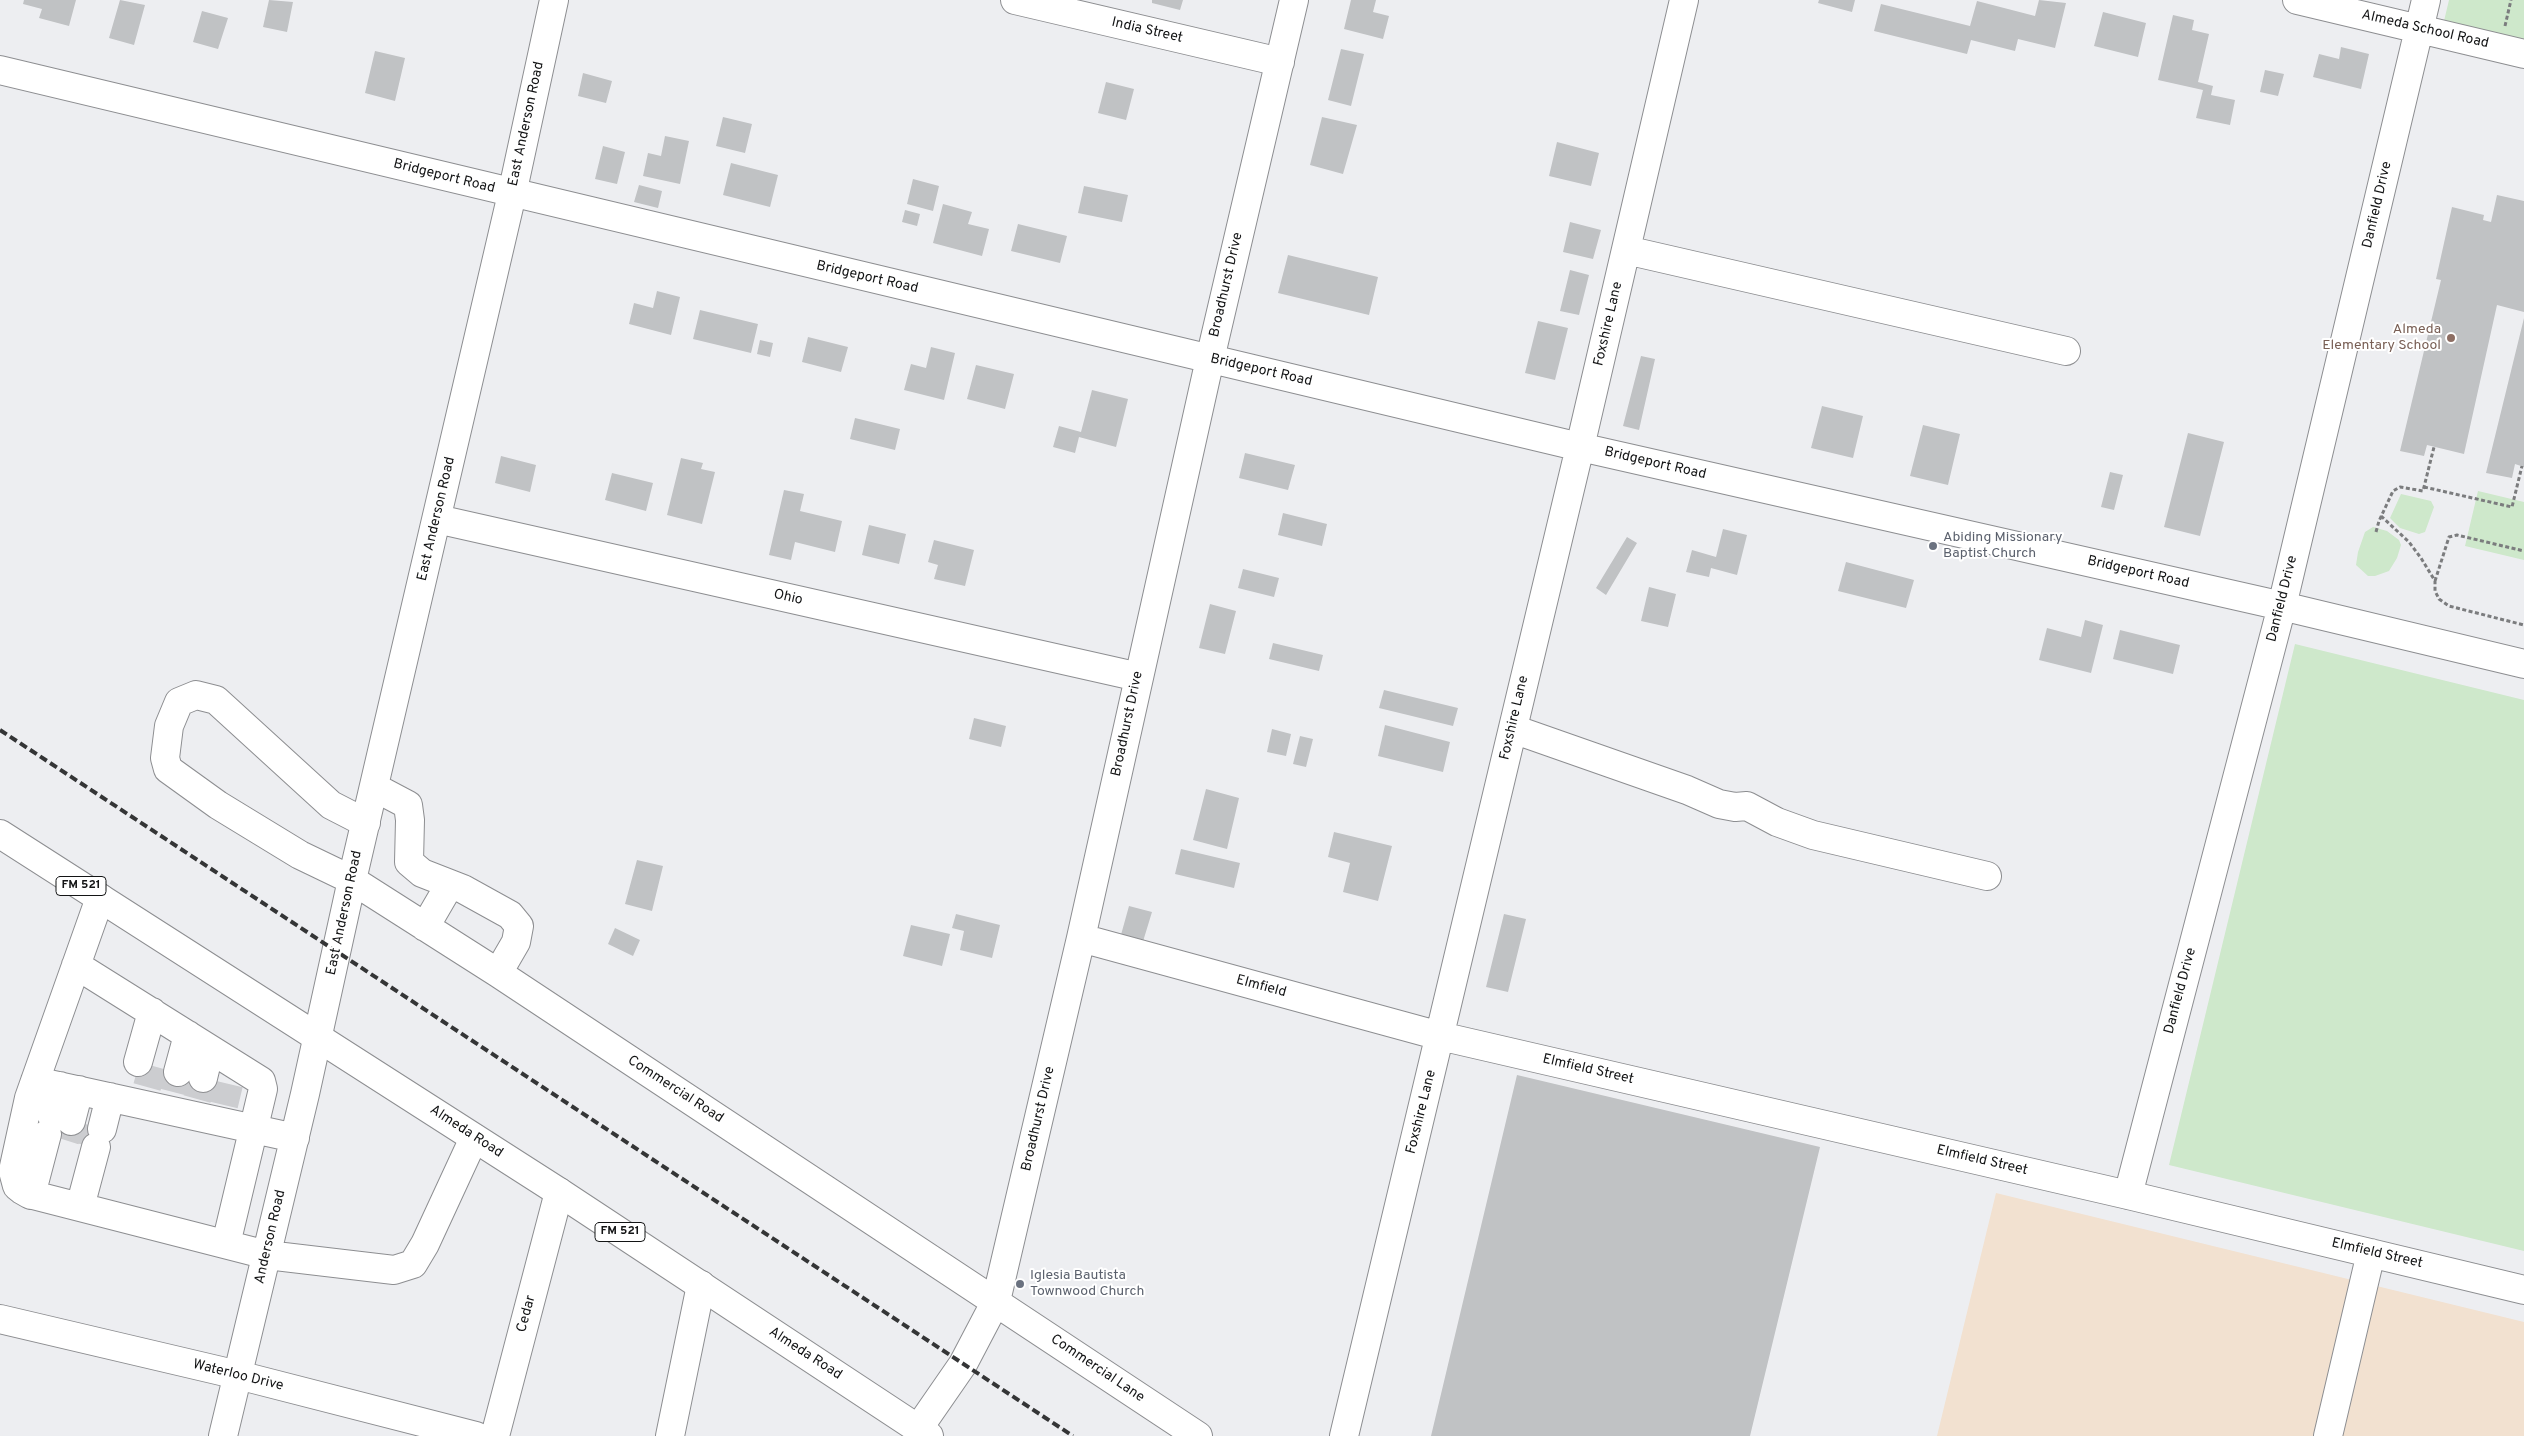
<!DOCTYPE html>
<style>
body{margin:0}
canvas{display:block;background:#edeef1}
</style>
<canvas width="2524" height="1436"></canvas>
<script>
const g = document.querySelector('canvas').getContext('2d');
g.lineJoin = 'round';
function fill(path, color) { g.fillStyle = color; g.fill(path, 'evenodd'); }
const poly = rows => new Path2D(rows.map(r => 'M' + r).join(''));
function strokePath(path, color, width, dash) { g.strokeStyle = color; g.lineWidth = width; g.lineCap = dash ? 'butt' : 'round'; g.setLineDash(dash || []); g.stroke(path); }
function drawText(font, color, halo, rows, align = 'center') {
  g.font = font + ' Overpass,sans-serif'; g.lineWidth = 4; g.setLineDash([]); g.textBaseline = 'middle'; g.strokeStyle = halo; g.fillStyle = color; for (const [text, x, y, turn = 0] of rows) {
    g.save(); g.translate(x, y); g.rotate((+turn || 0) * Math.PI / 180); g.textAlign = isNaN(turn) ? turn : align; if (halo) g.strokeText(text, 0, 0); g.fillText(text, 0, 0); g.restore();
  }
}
const industrial = poly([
 [1996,1193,2524,1322,2524,1436,1937,1436]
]);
const green = poly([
 [2449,0,2524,0,2524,39,2444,21],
 [2478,491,2524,502,2524,560,2465,546],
 [2401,494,2431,501,2434,507,2425,532,2419,534,2400,528,2390,518],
 [2373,527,2387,531,2399,540,2401,545,2397,558,2389,571,2375,576,2368,576,2356,565,2358,552,2365,532],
 [2295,644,2524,700,2524,1251,2169,1165]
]);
const building = poly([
 [24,0,76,0,69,26,39,18,42,9,23,4],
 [120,0,145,5,134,45,109,38],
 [269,0,293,2,287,32,263,27],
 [1152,0,1183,0,1180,10,1152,3],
 [1351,0,1376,0,1373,12,1389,16,1383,39,1344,29],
 [1819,0,1855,0,1852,12,1818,3],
 [2039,0,2066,3,2055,48,2018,39,2015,51,1971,40,1967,54,1874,31,1881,4,1970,26,1977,1,2035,16],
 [202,11,228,18,218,49,193,42],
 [2103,12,2146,23,2138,57,2094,46],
 [2173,15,2194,20,2192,30,2209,34,2198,82,2213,86,2211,95,2235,100,2230,125,2196,118,2203,90,2158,80],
 [2341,47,2369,54,2361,89,2313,77,2319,54,2339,59],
 [1341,49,1364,54,1351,106,1328,100],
 [375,51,405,58,395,101,365,93],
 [2265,70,2284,74,2278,96,2260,92],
 [583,73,612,81,606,103,578,96],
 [1106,82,1134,89,1126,120,1098,113],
 [723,117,752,124,745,153,716,146],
 [1322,117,1357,125,1343,174,1310,165],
 [665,136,689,141,680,184,643,176,648,153,661,156],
 [1557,142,1599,153,1591,186,1549,176],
 [603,146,625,152,617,184,595,179],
 [731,163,778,175,770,207,723,195],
 [913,179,939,186,933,211,907,204],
 [639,185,662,191,658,208,634,202],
 [1084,186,1128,195,1122,222,1078,213],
 [2497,195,2524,201,2524,312,2497,305,2464,454,2427,445,2424,456,2400,451,2441,280,2436,279,2452,207,2484,215,2483,220,2491,222],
 [943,204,972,212,968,224,989,229,982,256,933,243],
 [905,210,920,214,917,226,902,222],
 [1570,222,1601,230,1593,259,1563,252],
 [1018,224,1067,236,1060,263,1011,251],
 [1288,255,1378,277,1369,315,1278,293],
 [1570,270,1589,275,1579,315,1560,311],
 [657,291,680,297,671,335,629,324,634,303,653,308],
 [700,310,758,324,751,353,693,339],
 [2524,318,2524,467,2515,464,2512,478,2486,473],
 [1538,321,1568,328,1555,380,1525,373],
 [808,337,848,347,841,372,802,362],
 [760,340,773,343,770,357,757,354],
 [931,347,955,353,944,400,904,390,911,364,926,368],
 [1641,356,1655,359,1639,430,1623,426],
 [976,365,1014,374,1005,409,967,399],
 [1092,390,1128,399,1116,447,1079,437,1075,453,1053,447,1059,426,1081,432],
 [1822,406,1863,416,1853,458,1811,448],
 [855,418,900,429,895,450,850,439],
 [1923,425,1960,434,1948,485,1910,476],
 [2188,433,2224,442,2200,536,2164,527],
 [1245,453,1295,465,1288,490,1239,478],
 [501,456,536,465,530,492,495,483],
 [681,458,703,463,701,469,715,472,702,524,667,515],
 [2110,472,2123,475,2114,510,2101,507],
 [612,473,653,483,646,511,605,500],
 [784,490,804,494,800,511,842,521,835,552,795,542,791,560,769,555],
 [1283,513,1327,524,1322,546,1278,535],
 [869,525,906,534,899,564,862,555],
 [1723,529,1747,535,1737,575,1711,568,1709,577,1686,572,1692,550,1716,557],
 [1627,537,1637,543,1606,595,1596,588],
 [934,540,974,550,965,586,934,579,938,565,928,562],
 [1846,562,1914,580,1906,608,1838,591],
 [1243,569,1279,578,1274,597,1238,588],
 [1649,587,1676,594,1668,627,1641,621],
 [1210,604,1236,611,1225,654,1199,648],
 [2085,620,2103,625,2091,673,2039,660,2047,628,2081,637],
 [2120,630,2180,645,2173,674,2113,659],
 [1273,643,1323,655,1319,671,1269,659],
 [1384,690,1458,708,1453,726,1379,708],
 [974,718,1006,726,1001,747,969,739],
 [1385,725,1450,742,1443,772,1378,756],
 [1272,729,1291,734,1286,756,1267,752],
 [1300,736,1313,739,1306,767,1293,764],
 [1206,789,1239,798,1227,849,1193,840],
 [1334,832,1392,846,1378,901,1343,892,1350,863,1328,857],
 [1181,849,1240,863,1234,888,1175,874],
 [637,860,663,866,652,911,625,904],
 [1129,906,1152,912,1141,948,1119,942],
 [956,914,1000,925,992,958,960,950,964,931,952,928],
 [1504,914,1526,919,1508,992,1486,987],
 [911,925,950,934,942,966,903,956],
 [615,928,640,940,633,956,608,944],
 [1517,1075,1820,1147,1750,1436,1431,1436]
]);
const minorTunnel = poly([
 [147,1087,153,1066],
 [173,1092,178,1072],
 [197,1099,203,1078],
 [224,1105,229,1084],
 [65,1140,71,1121],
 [84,1145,89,1125]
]);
const path = poly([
 [2505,26,2511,0],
 [2424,487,2512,507,2522,466],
 [2381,516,2409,542,2421,558,2435,581,2435,591,2439,599,2449,606,2524,625],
 [2376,532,2379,521,2393,491,2400,487,2423,491,2434,447],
 [2435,581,2449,537,2457,535,2524,551]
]);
const minor = poly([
 [1015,0,1280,62],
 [2297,0,2524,54],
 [0,70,1580,447,2282,606,2524,664],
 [1626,250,2066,351],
 [437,519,1139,677],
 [1513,729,1687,790,1719,804,1735,807,1747,806,1777,822,1813,835,1987,876],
 [374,787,408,805,410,820,409,862,422,873,463,889,510,915,519,926,516,942,498,973],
 [366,823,331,805,216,700,196,695,179,702,169,726,165,758,168,769,218,805,300,855,352,880,498,973,1198,1436],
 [100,898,29,1098,13,1171,17,1186,22,1190,29,1194,267,1255,394,1270,413,1264,425,1244,474,1138],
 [425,927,450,884],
 [1081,938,1440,1036,2128,1195,2524,1290],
 [76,965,261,1081,263,1089,226,1244],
 [138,1062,152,1012],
 [178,1072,188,1035],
 [203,1078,210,1049],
 [35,1081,295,1138],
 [52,1116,60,1086],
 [71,1121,79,1090],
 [102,1129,110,1097],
 [31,1195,47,1134],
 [2128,1195,2282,606,2426,0],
 [80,1207,96,1147],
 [0,1319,238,1375,476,1436],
 [918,1429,963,1364,996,1301,1081,938,1210,359,1294,0],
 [223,1436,305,1094,352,880,512,194,554,0],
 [495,1436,559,1192],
 [670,1436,701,1285],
 [1344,1436,1580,447,1684,0],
 [2328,1436,2371,1253]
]);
const major = poly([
 [0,834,559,1192,929,1436]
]);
const rail = poly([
 [0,730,1073,1436]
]);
const markers = [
 [2451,338,5,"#8d6e63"],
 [1933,546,5,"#6b7280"],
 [1020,1284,5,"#6b7280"]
];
const shields = [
 [81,886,50],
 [620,1232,50]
];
const shieldNames = [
 ["FM 521",81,886],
 ["FM 521",620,1232]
];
const streetNames = [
 ["Almeda School Road",2425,30,13],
 ["India Street",1147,31,13],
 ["East Anderson Road",527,124,-78],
 ["Bridgeport Road",444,177,14],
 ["Danfield Drive",2378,205,-77],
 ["Bridgeport Road",867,278,13],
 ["Broadhurst Drive",1227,285,-77],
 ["Foxshire Lane",1609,324,-77],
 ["Bridgeport Road",1261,371,13],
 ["Bridgeport Road",1655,464,13],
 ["East Anderson Road",437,519,-77],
 ["Bridgeport Road",2138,573,13],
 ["Ohio",788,598,13],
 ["Danfield Drive",2283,599,-76],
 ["Foxshire Lane",1515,718,-77],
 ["Broadhurst Drive",1128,724,-78],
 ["East Anderson Road",345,913,-78],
 ["Elmfield",1261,987,15],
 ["Danfield Drive",2181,991,-75],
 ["Elmfield Street",1588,1070,13],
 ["Commercial Road",675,1090,33],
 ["Foxshire Lane",1422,1112,-76],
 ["Broadhurst Drive",1039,1119,-77],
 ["Almeda Road",466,1132,33],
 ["Elmfield Street",1982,1161,13],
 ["Anderson Road",271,1237,-77],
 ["Elmfield Street",2377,1254,13],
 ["Cedar",527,1314,-75],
 ["Almeda Road",805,1354,33],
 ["Commercial Lane",1097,1369,34],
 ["Waterloo Drive",238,1376,14]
];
const educationNames = [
 ["Almeda",2441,330],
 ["Elementary School",2441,346]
];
const worshipNames = [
 ["Abiding Missionary",1943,538],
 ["Baptist Church",1943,554],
 ["Iglesia Bautista",1030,1276],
 ["Townwood Church",1030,1292]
];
fill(industrial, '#f2e1d0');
fill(green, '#cee8cb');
fill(building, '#c0c2c4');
strokePath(minorTunnel, '#cccdd0', 28, [28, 14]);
strokePath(minor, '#8d8e91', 30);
strokePath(major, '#8d8e91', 30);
strokePath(path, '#7b7c7e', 3, [4, 2.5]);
strokePath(minor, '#fff', 28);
strokePath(major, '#fff', 28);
strokePath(rail, '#343536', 4, [8, 4]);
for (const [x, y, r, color] of markers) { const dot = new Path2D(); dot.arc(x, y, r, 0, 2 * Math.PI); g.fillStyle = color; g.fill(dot); strokePath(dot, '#fff', 2); }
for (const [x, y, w] of shields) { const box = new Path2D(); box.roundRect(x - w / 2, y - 9.5, w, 19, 4); g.fillStyle = '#fff'; g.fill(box); strokePath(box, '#131415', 1); }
drawText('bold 12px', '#131415', null, shieldNames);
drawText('14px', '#131415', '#fff', streetNames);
drawText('14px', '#785e54', '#fff', educationNames, 'right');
drawText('14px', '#5b616d', '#fff', worshipNames, 'left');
</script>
